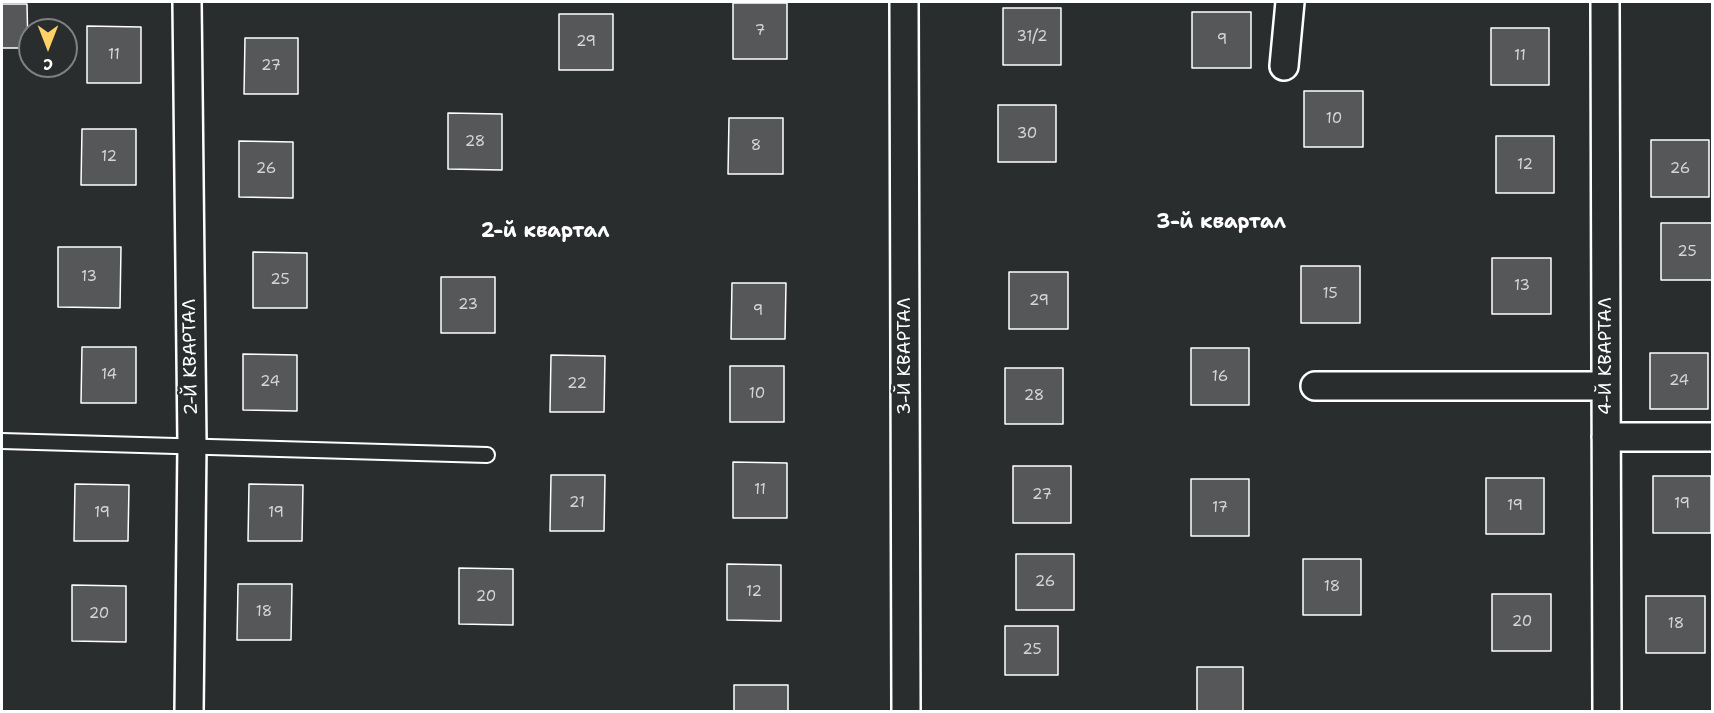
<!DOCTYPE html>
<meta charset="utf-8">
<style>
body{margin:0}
#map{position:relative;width:1714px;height:713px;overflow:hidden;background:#2a2d2e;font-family:"Shantell Sans",sans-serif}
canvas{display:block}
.frame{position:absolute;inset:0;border:3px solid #fff;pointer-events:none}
.north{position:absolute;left:18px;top:18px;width:60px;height:60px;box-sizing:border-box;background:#2a2d2e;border:2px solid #7f8182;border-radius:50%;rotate:180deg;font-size:16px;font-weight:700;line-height:24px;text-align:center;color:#fff}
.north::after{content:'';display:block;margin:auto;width:21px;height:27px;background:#ffd166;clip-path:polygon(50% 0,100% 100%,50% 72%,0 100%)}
</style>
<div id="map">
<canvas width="1714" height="713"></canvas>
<div class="frame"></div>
<div class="north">С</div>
</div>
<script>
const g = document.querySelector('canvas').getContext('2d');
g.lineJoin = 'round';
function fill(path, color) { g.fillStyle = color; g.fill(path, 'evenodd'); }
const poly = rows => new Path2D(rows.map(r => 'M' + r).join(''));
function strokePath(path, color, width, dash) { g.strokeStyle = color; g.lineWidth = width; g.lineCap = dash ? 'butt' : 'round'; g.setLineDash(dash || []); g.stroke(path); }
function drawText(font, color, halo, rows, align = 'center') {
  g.font = font + ' "Shantell Sans",sans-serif'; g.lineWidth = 5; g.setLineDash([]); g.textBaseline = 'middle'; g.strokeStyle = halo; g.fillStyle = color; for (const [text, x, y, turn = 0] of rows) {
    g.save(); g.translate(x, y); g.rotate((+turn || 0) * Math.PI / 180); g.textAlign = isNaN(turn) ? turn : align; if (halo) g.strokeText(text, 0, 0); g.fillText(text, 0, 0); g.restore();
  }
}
const building = poly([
 [733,3,787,3,787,59,733,59,733,3],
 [2,4,27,4,28,48,2,48,2,4],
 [1003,8,1061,8,1061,65,1003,65,1003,8],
 [1192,12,1251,12,1251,68,1192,68,1192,12],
 [559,14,613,14,613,70,559,70,559,14],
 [87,26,141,27,141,83,87,83,87,26],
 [1491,28,1549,28,1549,85,1491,85,1491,28],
 [245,38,298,38,298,94,244,94,245,38],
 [1304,91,1363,91,1363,147,1304,147,1304,91],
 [998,105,1056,105,1056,162,998,162,998,105],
 [448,113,502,114,502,170,448,169,448,113],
 [729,118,783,118,783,174,728,174,729,118],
 [82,129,136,129,136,185,81,185,82,129],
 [1496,136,1554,136,1554,193,1496,193,1496,136],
 [1651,140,1709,140,1709,197,1651,197,1651,140],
 [239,141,293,142,293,198,239,197,239,141],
 [1661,223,1712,223,1712,280,1661,280,1661,223],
 [58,247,121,247,120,308,58,307,58,247],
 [253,252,307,253,307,308,253,308,253,252],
 [1492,258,1551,258,1551,314,1492,314,1492,258],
 [1301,266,1360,266,1360,323,1301,323,1301,266],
 [1009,272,1068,272,1068,329,1009,329,1009,272],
 [441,277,495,277,495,333,441,333,441,277],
 [732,283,786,283,785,339,731,339,732,283],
 [82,347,136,347,136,403,81,403,82,347],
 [1191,348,1249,348,1249,405,1191,405,1191,348],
 [1650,353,1708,353,1708,409,1650,409,1650,353],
 [243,354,297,355,297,411,243,410,243,354],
 [551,355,605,356,604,412,550,412,551,355],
 [730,366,784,366,784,422,730,422,730,366],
 [1005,368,1063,368,1063,424,1005,424,1005,368],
 [733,462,787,463,787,518,733,518,733,462],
 [1013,466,1071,466,1071,523,1013,523,1013,466],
 [551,475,605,475,604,531,550,531,551,475],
 [1653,476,1711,476,1711,533,1653,533,1653,476],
 [1486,478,1544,478,1544,534,1486,534,1486,478],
 [1191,479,1249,479,1249,536,1191,536,1191,479],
 [75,484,129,485,128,541,74,541,75,484],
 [249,484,303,485,302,541,248,541,249,484],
 [1016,554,1074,554,1074,610,1016,610,1016,554],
 [1303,559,1361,559,1361,615,1303,615,1303,559],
 [727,564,781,565,781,621,727,620,727,564],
 [459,568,513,569,513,625,459,624,459,568],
 [238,584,292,584,291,640,237,640,238,584],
 [72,585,126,586,126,642,72,641,72,585],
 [1492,594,1551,594,1551,651,1492,651,1492,594],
 [1646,596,1705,596,1705,653,1646,653,1646,596],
 [1005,626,1058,626,1058,675,1005,675,1005,626],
 [1197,667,1243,667,1243,712,1197,712,1197,667],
 [734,685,788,685,788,712,734,712,734,685]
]);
const lane = poly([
 [2,441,487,455]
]);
const street = poly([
 [187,2,192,444,189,712],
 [904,2,906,712],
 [1605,2,1607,712],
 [1284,66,1290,2],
 [1315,386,1606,386],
 [1606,437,1712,437]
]);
const numberNames = [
 ["7",760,31],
 ["31/2",1032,37],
 ["9",1222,40],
 ["29",586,42],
 ["11",114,55],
 ["11",1520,56],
 ["27",271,66],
 ["10",1334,119],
 ["30",1027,134],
 ["28",475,142],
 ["8",756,146],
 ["12",109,157],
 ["12",1525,165],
 ["26",266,169],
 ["26",1680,169],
 ["25",1687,252],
 ["13",89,277],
 ["25",280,280],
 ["13",1522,286],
 ["15",1330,294],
 ["29",1039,301],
 ["23",468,305],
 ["9",758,311],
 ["14",109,375],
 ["16",1220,377],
 ["24",1679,381],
 ["24",270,382],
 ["22",577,384],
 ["10",757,394],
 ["28",1034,396],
 ["11",760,490],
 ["27",1042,495],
 ["21",577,503],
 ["19",1682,504],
 ["19",1515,506],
 ["17",1220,508],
 ["19",102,513],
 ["19",276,513],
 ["26",1045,582],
 ["18",1332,587],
 ["12",754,592],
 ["20",486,597],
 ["18",264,612],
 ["20",99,614],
 ["20",1522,622],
 ["18",1676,624],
 ["25",1032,650]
];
const streetNames = [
 ["3-Й КВАРТАЛ",905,356,-90],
 ["4-Й КВАРТАЛ",1606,356,-90],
 ["2-Й КВАРТАЛ",191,357,-91]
];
const neighbourhoodNames = [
 ["3-й квартал",1221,223],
 ["2-й квартал",545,232]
];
fill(building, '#555758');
strokePath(building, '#fff', 1.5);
strokePath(lane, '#fff', 18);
strokePath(street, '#fff', 32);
strokePath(lane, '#2a2d2e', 14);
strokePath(street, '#2a2d2e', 27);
drawText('15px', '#d4d5d5', null, numberNames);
drawText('18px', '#fff', '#2a2d2e', streetNames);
drawText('bold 20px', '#fff', '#2a2d2e', neighbourhoodNames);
</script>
